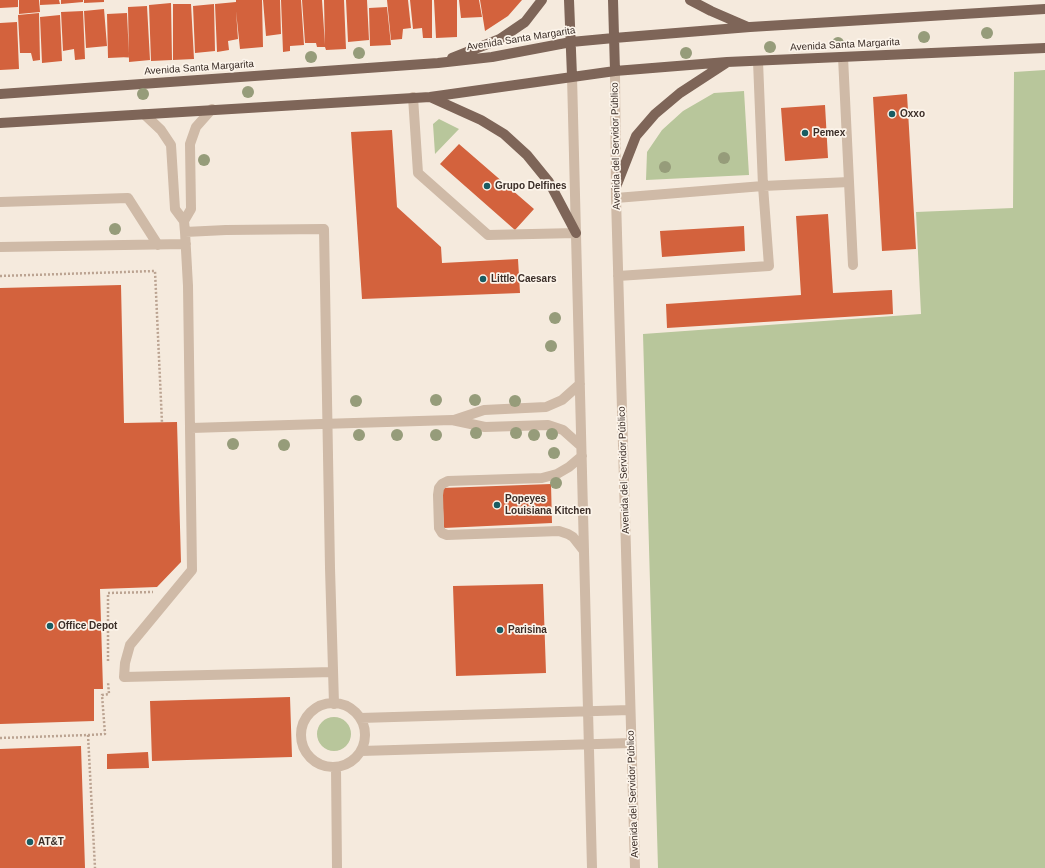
<!DOCTYPE html>
<meta charset="utf-8">
<style>
body{margin:0}
canvas{display:block;background:#f5eadd}
</style>
<canvas width="1045" height="868"></canvas>
<script>
const g = document.querySelector('canvas').getContext('2d');
g.lineJoin = 'round';
function fill(path, color) { g.fillStyle = color; g.fill(path, 'evenodd'); }
const poly = rows => new Path2D(rows.map(r => 'M' + r).join(''));
function strokePath(path, color, width, dash) { g.strokeStyle = color; g.lineWidth = width; g.lineCap = dash ? 'butt' : 'round'; g.setLineDash(dash || []); g.stroke(path); }
function drawText(font, color, halo, rows, align = 'center') {
  g.font = font + ' Helvetica,sans-serif'; g.lineWidth = 3.5; g.setLineDash([]); g.textBaseline = 'middle'; g.strokeStyle = halo; g.fillStyle = color; for (const [text, x, y, turn = 0] of rows) {
    g.save(); g.translate(x, y); g.rotate((+turn || 0) * Math.PI / 180); g.textAlign = isNaN(turn) ? turn : align; if (halo) g.strokeText(text, 0, 0); g.fillText(text, 0, 0); g.restore();
  }
}
const green = poly([
 [1045,70,1045,868,658,868,643,334,921,314,916,212,1013,208,1014,72],
 [744,91,749,175,646,180,647,152,662,130,683,111,714,93],
 [439,119,459,129,435,154,433,124],
 '317 734a17 17 0 1 1 34 0a17 17 0 1 1-34 0Z'
]);
const building = poly([
 [0,0,18,0,18,7,0,8],
 [19,0,39,0,40,12,19,14],
 [40,0,59,0,60,4,40,5],
 [61,0,83,0,83,2,61,4],
 [84,0,104,0,104,2,84,3],
 [236,0,262,0,263,47,240,49,236,11,238,39,228,41,229,50,217,52,215,4,236,2],
 [263,0,280,0,281,34,266,36],
 [281,0,301,0,304,45,290,46,290,51,283,52],
 [302,0,322,0,325,45,324,0,344,0,346,49,326,50,325,47,317,47,316,43,305,43],
 [346,0,367,0,369,40,348,42],
 [387,0,408,0,411,28,403,29,402,39,391,40],
 [410,0,432,0,432,38,423,38,422,28,413,29],
 [434,0,457,0,457,37,436,38],
 [459,0,479,0,482,17,461,18],
 [480,0,522,0,508,16,485,31],
 [171,3,172,60,151,61,149,5],
 [173,4,191,4,194,59,173,60],
 [214,4,215,51,195,53,193,6],
 [147,6,150,60,129,62,128,7],
 [387,7,391,45,370,46,369,8],
 [104,9,107,46,86,48,84,11],
 [83,11,85,59,75,60,74,49,63,51,61,12],
 [39,13,40,60,33,61,31,53,20,53,18,15],
 [127,13,129,57,108,58,107,14],
 [60,15,62,61,42,63,40,17],
 [17,22,19,69,0,70,0,23],
 [907,94,916,249,882,251,873,97],
 [825,105,828,158,785,161,781,108],
 [392,130,397,207,441,247,442,263,518,259,520,293,362,299,351,132],
 [459,144,534,209,515,230,440,164],
 [828,214,833,293,892,290,893,314,667,328,666,304,801,295,796,216],
 [744,226,745,251,662,257,660,231],
 [121,285,124,423,177,422,181,562,157,587,100,589,103,689,94,689,94,721,0,724,0,288],
 [551,484,552,523,444,528,442,488],
 [543,584,546,673,456,676,453,586],
 [290,697,292,757,152,761,150,701],
 [81,746,85,868,0,868,0,749],
 [148,752,149,768,107,769,107,754]
]);
const path = poly([
 [0,276,155,271,162,423],
 [108,661,108,593,153,592],
 [88,735,105,734,102,695,109,694,108,682],
 [0,738,88,735,95,868]
]);
const minor = poly([
 [843,57,853,265],
 [615,71,616,198,635,868],
 [572,76,592,868],
 [413,97,418,173,488,235,576,233],
 [144,114,161,130,171,145,175,209,184,221,185,232,188,286,192,570,130,645,125,663,124,677,333,672],
 [616,198,763,186,849,182],
 [0,202,128,198,158,245],
 [184,221,191,209,190,144,196,127,212,109],
 [185,232,226,230,324,229,330,568,334,704],
 [0,247,186,244],
 [618,276,769,266,763,186,758,61],
 [454,420,484,410,546,407,562,400,580,384],
 [191,428,452,420,485,427,548,425,563,430,581,446],
 [582,456,569,467,557,474,542,478,448,481,442,484,439,488,438,495,439,528,442,533,447,535,559,531,568,534,573,537,584,551],
 '301 735a32 32 0 1 1 64 0a32 32 0 1 1-64 0Z',
 [360,718,630,710],
 [361,751,631,743],
 [336,767,337,868]
]);
const major = poly([
 [569,0,572,76],
 [613,0,615,71],
 [690,0,711,11,748,27],
 [452,58,500,39,525,22,542,0],
 [0,94,438,63,492,57,571,42,614,38,750,27,1045,9],
 [430,97,481,120,504,134,527,155,549,182,576,233],
 [0,123,430,97,615,71,727,62,1045,48],
 [616,187,636,136,655,114,680,93,726,63]
]);
const trees = [
 [987,33],
 [924,37],
 [838,43],
 [770,47],
 [359,53],
 [686,53],
 [311,57],
 [248,92],
 [143,94],
 [724,158],
 [204,160],
 [665,167],
 [115,229],
 [555,318],
 [551,346],
 [436,400],
 [475,400],
 [356,401],
 [515,401],
 [476,433],
 [516,433],
 [552,434],
 [359,435],
 [397,435],
 [436,435],
 [534,435],
 [233,444],
 [284,445],
 [554,453],
 [556,483]
];
const markers = [
 [892,114,4,"#195c62"],
 [805,133,4,"#195c62"],
 [487,186,4,"#195c62"],
 [483,279,4,"#195c62"],
 [497,505,4,"#195c62"],
 [50,626,4,"#195c62"],
 [500,630,4,"#195c62"],
 [30,842,4,"#195c62"]
];
const streetNames = [
 ["Avenida Santa Margarita",521,39,-9],
 ["Avenida Santa Margarita",845,45,-3],
 ["Avenida Santa Margarita",199,68,-4],
 ["Avenida del Servidor Público",616,146,-91],
 ["Avenida del Servidor Público",624,470,-92],
 ["Avenida del Servidor Público",633,794,-92]
];
const poiNames = [
 ["Oxxo",900,114],
 ["Pemex",813,133],
 ["Grupo Delfines",495,186],
 ["Little Caesars",491,279],
 ["Popeyes",505,499],
 ["Louisiana Kitchen",505,511],
 ["Office Depot",58,626],
 ["Parisina",508,630],
 ["AT&T",38,842]
];
fill(green, '#b8c69b');
fill(building, '#d3623d');
strokePath(path, '#bba391', 2.5, [2, 2]);
strokePath(minor, '#cfbaa7', 10);
strokePath(major, '#7e6558', 10);
g.fillStyle = '#969c7a';
for (const [x, y] of trees) { g.beginPath(); g.arc(x, y, 6, 0, 2 * Math.PI); g.fill(); }
for (const [x, y, r, color] of markers) { const dot = new Path2D(); dot.arc(x, y, r, 0, 2 * Math.PI); g.fillStyle = color; g.fill(dot); strokePath(dot, '#fcf4ea', 1.5); }
drawText('10px', '#3b2e28', '#fcf4ea', streetNames);
drawText('bold 10px', '#3b2e28', '#fcf4ea', poiNames, 'left');
</script>
